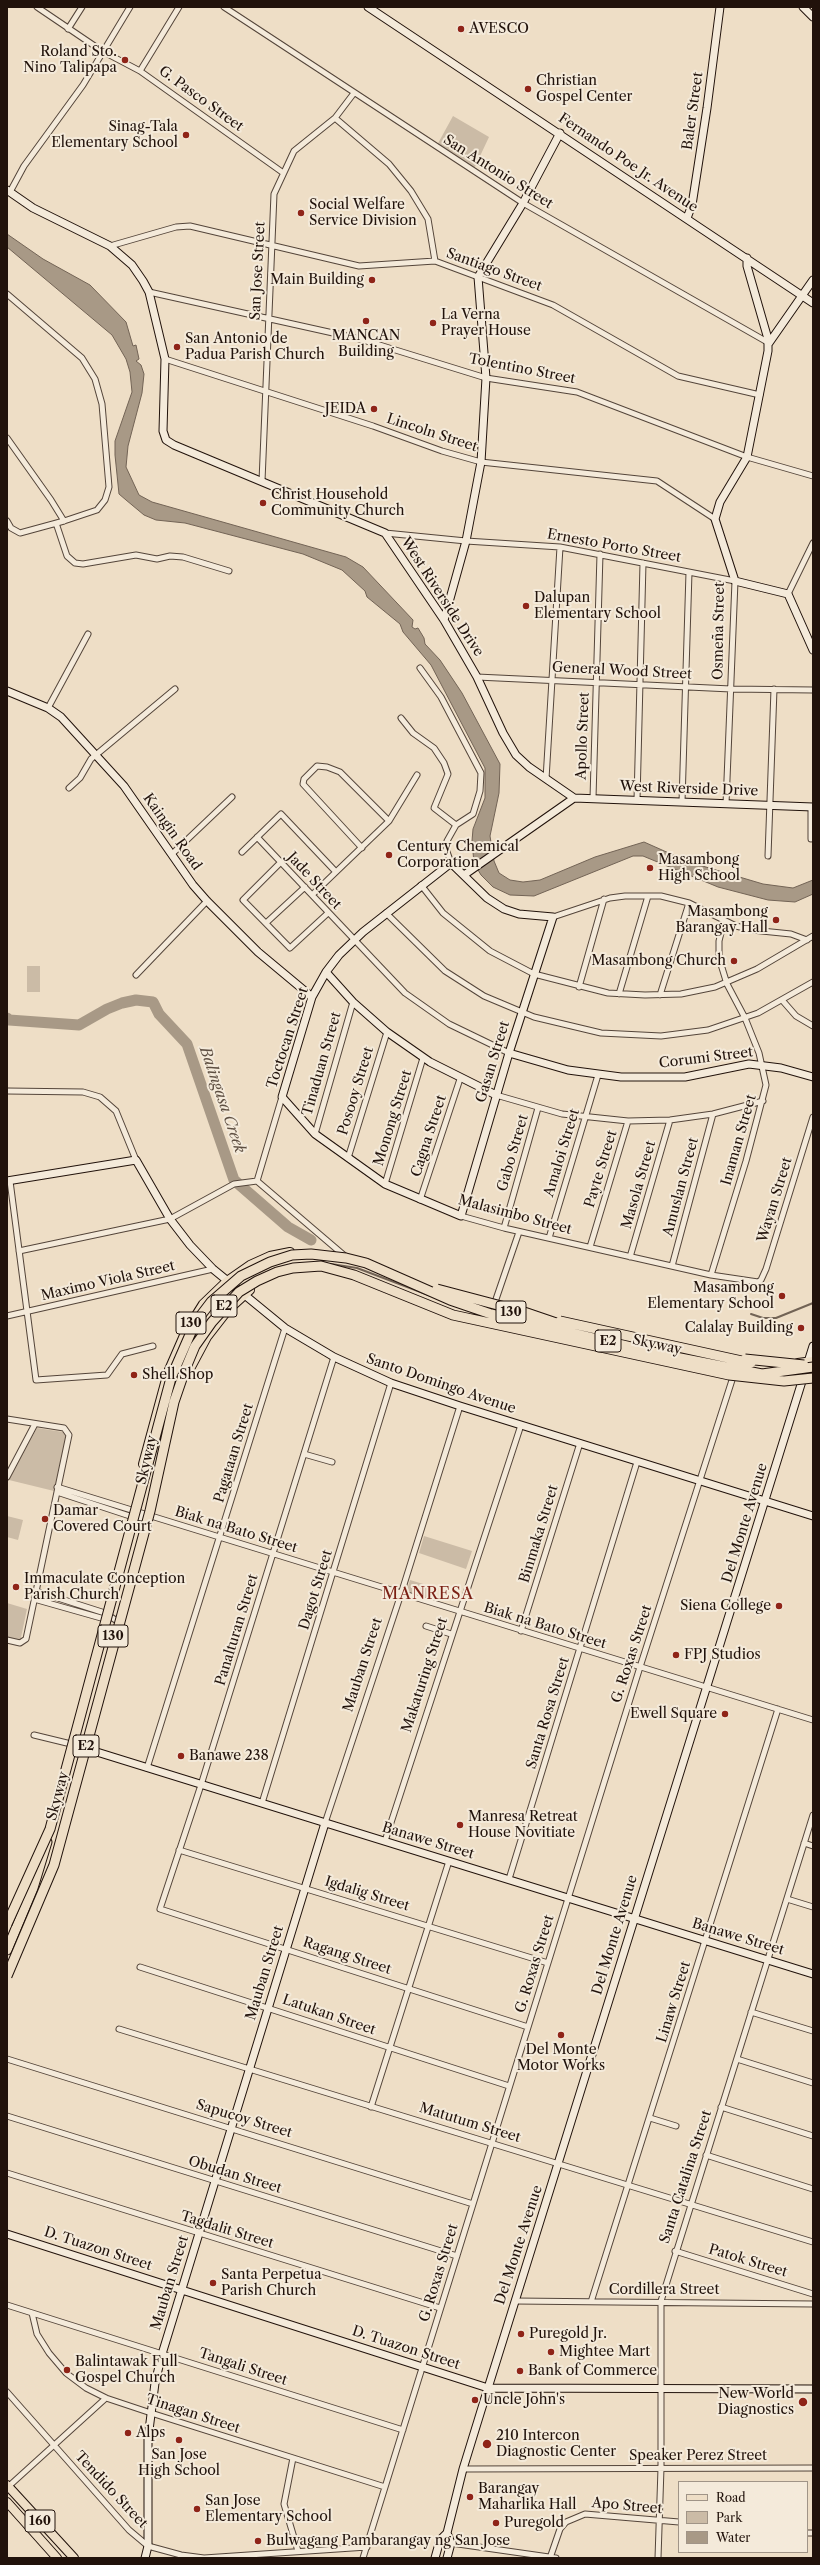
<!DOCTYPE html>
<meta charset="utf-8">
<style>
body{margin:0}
#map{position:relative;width:820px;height:2565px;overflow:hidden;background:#eedec6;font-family:"Libre Caslon Text",serif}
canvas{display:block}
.frame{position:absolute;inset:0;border:8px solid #21120b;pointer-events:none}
.legend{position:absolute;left:678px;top:2481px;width:130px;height:72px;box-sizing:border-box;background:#f4eada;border:1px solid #a09487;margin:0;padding:5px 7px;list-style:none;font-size:12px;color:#21120b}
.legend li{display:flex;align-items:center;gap:8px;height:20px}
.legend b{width:20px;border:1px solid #a09487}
</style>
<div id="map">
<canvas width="820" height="2565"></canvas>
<div class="frame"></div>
<ul class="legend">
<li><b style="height:5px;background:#eedec6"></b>Road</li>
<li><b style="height:11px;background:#cbbba6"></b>Park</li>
<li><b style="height:11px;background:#a89986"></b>Water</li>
</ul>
</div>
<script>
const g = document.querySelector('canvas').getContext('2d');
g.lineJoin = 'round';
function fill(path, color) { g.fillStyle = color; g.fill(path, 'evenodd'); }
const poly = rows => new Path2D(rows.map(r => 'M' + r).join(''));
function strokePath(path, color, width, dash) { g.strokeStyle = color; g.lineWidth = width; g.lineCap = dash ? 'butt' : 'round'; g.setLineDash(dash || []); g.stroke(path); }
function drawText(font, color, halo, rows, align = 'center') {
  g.font = font + ' "Libre Caslon Text",serif'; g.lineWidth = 4; g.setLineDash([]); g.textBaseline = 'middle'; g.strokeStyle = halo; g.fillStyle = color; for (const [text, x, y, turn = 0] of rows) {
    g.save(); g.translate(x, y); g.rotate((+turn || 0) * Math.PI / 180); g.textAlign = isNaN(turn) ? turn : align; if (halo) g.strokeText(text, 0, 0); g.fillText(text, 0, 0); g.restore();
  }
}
const green = poly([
 [453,116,489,137,473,171,436,147],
 [27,966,40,966,40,992,27,992],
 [37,1428,63,1432,66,1435,54,1491,9,1480],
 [7,1516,23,1520,18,1540,7,1537],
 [424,1536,472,1551,466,1569,419,1553],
 [410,1580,433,1587,428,1602,405,1595],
 [7,1603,27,1609,20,1642,7,1640]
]);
const water = poly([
 [7,234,43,259,90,285,126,322,133,346,136,345,139,359,136,361,141,365,144,374,142,393,128,446,126,467,139,495,152,502,346,557,363,567,413,620,412,627,415,629,418,628,424,638,425,644,440,660,462,693,500,764,499,793,490,836,494,861,499,873,510,880,523,882,540,880,595,857,644,842,689,862,763,884,793,888,813,880,813,894,795,902,768,900,718,887,643,856,633,856,534,896,510,895,493,887,481,875,474,863,472,841,473,829,485,798,485,768,431,665,403,632,400,624,367,597,365,591,342,570,303,554,185,523,156,520,144,515,126,500,119,494,115,455,115,441,132,392,130,372,126,359,112,335,7,247,7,234]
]);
const stream = poly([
 [331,1264,357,1268,431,1296],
 [751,1314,763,1318,776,1318,813,1303]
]);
const river = poly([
 [7,1018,9,1020,79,1025,107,1009,122,1003,136,1000,153,1002,159,1014,187,1044,234,1180,288,1227,311,1240]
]);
const street = poly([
 [37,7,102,51,140,71,282,172],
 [224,7,523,203,769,343],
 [68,29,82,7],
 [140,71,179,7],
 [335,118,389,164,411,191,428,219,435,261],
 [10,192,24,166,83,85,130,7],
 [110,246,176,227,190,226,359,266,435,261,553,305,678,376,760,395],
 [149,292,360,339,486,378,577,392,747,457,813,476],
 [7,294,82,358,95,379,102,404,109,487,105,500,97,510,64,521,20,533,11,528,7,521],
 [165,359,373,426,442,451,481,462,657,481,715,519],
 [7,438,51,500,64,521],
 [262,481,274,194,294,151,335,118,354,93],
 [56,523,67,556,75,563,83,564,136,555,157,559,170,556,183,557,229,571],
 [385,533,466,541,560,547,735,581,726,804],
 [788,594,813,543],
 [420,668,441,697,481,773,480,791,473,814,456,825,447,841,446,849,451,863],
 [477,677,731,689,813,690],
 [48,708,88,634],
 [401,718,413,733,434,748,444,763,448,774,434,808,456,825],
 [546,779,560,547],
 [69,788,80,778,91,759,175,689],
 [593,798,600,554],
 [637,800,643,563],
 [682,802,689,572],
 [257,837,405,993,449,1024,509,1053],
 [811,839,811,807],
 [362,848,303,784,304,779,317,766,327,767,340,772,389,821],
 [242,852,281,814,336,872],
 [172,854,232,797],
 [768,856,774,689],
 [281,862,243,900,290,948,328,913],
 [421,885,443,913,490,951,534,974,608,993,645,995,681,994,715,987,757,969,813,936],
 [312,895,389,821,417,775],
 [386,913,445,971,484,996,534,1017,601,1033,661,1036,708,1030,758,1013,813,982],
 [553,917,610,898,625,896,661,896,689,903,736,926,752,930,791,934,807,940],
 [266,923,305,887],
 [136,975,207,901],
 [579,987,604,899],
 [619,994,648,896],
 [660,995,689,903],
 [782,1000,796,1016,813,1026],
 [7,1091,83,1092,100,1097,116,1111,136,1160],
 [496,1095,562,1114,628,1121,670,1120,713,1114,763,1101],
 [315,1134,353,1002],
 [348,1158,387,1032],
 [10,1181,36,1380,107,1375,122,1354,153,1346],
 [257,1181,282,1097],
 [385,1184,423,1058],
 [420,1200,460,1079],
 [461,1216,504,1228,711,1275,758,1282,761,1280,766,1269,813,1117],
 [504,1228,538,1108],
 [549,1238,598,1075],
 [590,1247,628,1121],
 [19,1251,170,1219,234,1184,257,1181,346,1257],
 [630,1257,670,1120],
 [672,1266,713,1114],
 [711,1275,746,1161,766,1085,759,1053,745,1018,727,984,719,958,719,941,724,921],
 [494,1305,519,1232],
 [7,1316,213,1269],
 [334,1357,201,1785,160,1909,528,2027],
 [7,1419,64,1428,69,1435,26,1639,20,1643,7,1640],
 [304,1454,332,1462],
 [7,1477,35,1424],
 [57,1487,813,1720],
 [57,1492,130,1516,149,1519],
 [36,1591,105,1613,117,1621],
 [34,1599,108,1620],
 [426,1626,451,1634],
 [521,1631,580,1443],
 [34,1735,71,1744],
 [147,1768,285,1328],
 [262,1803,391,1383],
 [325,1823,401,1594,460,1406],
 [385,1841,521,1425],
 [804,1843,813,1846],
 [179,1850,548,1963],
 [509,1879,637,1462],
 [787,1899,813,1907],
 [140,1967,509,2086],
 [751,2012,813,2031],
 [119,2029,813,2242],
 [7,2059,473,2204],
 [737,2059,813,2083],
 [371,2107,449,1861],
 [721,2107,813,2136],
 [7,2116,457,2256],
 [650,2118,676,2126],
 [706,2155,813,2189],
 [7,2173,440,2308],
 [675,2251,813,2294],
 [515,2301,813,2304],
 [591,2302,778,1709],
 [7,2305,403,2430],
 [32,2313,37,2334,49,2353,66,2373,86,2388,106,2398,151,2413,385,2487],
 [7,2392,129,2530,148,2546,181,2555,204,2558,367,2547],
 [293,2458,284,2504,298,2551],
 [463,2469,813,2468],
 [9,2486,106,2398],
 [807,2533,813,2533],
 [451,2543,556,2558],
 [363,2558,640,1667,733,1377],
 [550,2558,560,2529,566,2522,585,2514,679,2522],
 [658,2558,661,2468,661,2301,813,1815]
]);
const secondary = poly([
 [368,7,813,303],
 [803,7,813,17],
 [7,190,33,208,110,246,132,265,143,281,149,292,165,359,163,431,166,440,174,445,385,533,444,620,477,677,503,733,516,755,529,767,574,798,813,807],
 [687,218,692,205,707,108,720,7],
 [747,258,747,266,768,339,768,351,747,457,720,502,715,519,735,581,788,594,813,650],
 [769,343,813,280],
 [444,620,466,541,481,462,486,378,478,277,523,203,560,133],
 [7,691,48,708,61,717,124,786,193,885,207,901,258,952,312,997],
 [451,863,487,898,504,909,519,914,553,917,509,1053,461,1216,385,1184,315,1134,282,1097,312,997,326,972,339,955,363,932,451,863],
 [464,875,574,798],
 [326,972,353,1002,387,1032,430,1062,496,1095],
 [509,1053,568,1070,621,1077,685,1077,749,1064,781,1068,813,1077],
 [7,1181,136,1160,170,1219,190,1245,213,1269,285,1328,334,1357,391,1383,460,1406,813,1516],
 [71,1744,813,1974],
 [7,2234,488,2388,813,2389],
 [447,2533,451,2543,447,2558],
 [145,2558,148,2546,148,2438,155,2383,162,2354,325,1823],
 [435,2558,440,2540,447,2533,463,2469,488,2388,813,1346]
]);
const primary = poly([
 [798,1363,813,1361],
 [191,1367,207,1337,228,1310,250,1290],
 [143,1464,168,1372,185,1333,203,1304,227,1281,250,1265,270,1256,290,1252],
 [7,2485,74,2558],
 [7,2502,57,2558]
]);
const highway = poly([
 [751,1363,772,1368],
 [7,1950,33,1888,47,1842]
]);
const highwayBridge = poly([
 [437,1289,524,1312,565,1326],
 [560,1321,751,1363],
 [745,1359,804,1365],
 [7,1924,50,1829,171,1378,195,1323,211,1302,241,1276,270,1262,292,1255,311,1254,346,1258,366,1263,450,1300,491,1314,665,1355,762,1374,813,1367],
 [7,1976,54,1865,150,1511,174,1402,185,1370,195,1346,212,1322,239,1292,257,1281,277,1272,293,1268,321,1266,354,1275,453,1315,729,1375,784,1381,813,1378]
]);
const markers = [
 [461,29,4,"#8f2418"],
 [125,60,4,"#8f2418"],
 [528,89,4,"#8f2418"],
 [186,135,4,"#8f2418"],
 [301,213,4,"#8f2418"],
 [372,280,4,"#8f2418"],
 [366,321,4,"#8f2418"],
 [433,323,4,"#8f2418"],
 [177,347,4,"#8f2418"],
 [374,409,4,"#8f2418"],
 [263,503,4,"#8f2418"],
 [526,606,4,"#8f2418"],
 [389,855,4,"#8f2418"],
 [650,868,4,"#8f2418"],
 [776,920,4,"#8f2418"],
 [734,961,4,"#8f2418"],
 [782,1296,4,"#8f2418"],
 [801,1328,4,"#8f2418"],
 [134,1375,4,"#8f2418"],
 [45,1519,4,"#8f2418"],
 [16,1587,4,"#8f2418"],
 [779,1606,4,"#8f2418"],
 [676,1655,4,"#8f2418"],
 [725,1714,4,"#8f2418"],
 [181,1756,4,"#8f2418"],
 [460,1825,4,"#8f2418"],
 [561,2035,4,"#8f2418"],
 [213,2283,4,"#8f2418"],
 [521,2334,4,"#8f2418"],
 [551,2352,4,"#8f2418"],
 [67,2370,4,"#8f2418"],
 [520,2371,4,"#8f2418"],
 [475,2400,4,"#8f2418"],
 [803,2402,5,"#8f2418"],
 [128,2433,4,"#8f2418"],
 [179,2440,4,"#8f2418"],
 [487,2444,5,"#8f2418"],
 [470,2497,4,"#8f2418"],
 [197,2509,4,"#8f2418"],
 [496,2523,4,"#8f2418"],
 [258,2541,4,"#8f2418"]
];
const shields = [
 [224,1306,26],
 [511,1312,30],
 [191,1323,30],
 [608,1341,26],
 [113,1636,30],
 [86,1746,26],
 [40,2521,30]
];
const shieldNames = [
 ["E2",224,1306],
 ["130",511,1312],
 ["130",191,1323],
 ["E2",608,1341],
 ["130",113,1636],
 ["E2",86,1746],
 ["160",40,2521]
];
const poiNames = [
 ["AVESCO",469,29],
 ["Roland Sto.",117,52,"right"],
 ["Nino Talipapa",117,68,"right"],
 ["Christian",536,81],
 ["Gospel Center",536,97],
 ["Sinag-Tala",178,127,"right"],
 ["Elementary School",178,143,"right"],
 ["Social Welfare",309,205],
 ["Service Division",309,221],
 ["Main Building",364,280,"right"],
 ["La Verna",441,315],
 ["Prayer House",441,331],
 ["MANCAN",366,336,"center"],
 ["Building",366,352,"center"],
 ["San Antonio de",185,339],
 ["Padua Parish Church",185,355],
 ["JEIDA",366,409,"right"],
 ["Christ Household",271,495],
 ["Community Church",271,511],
 ["Dalupan",534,598],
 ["Elementary School",534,614],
 ["Century Chemical",397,847],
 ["Corporation",397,863],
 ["Masambong",658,860],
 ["High School",658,876],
 ["Masambong",768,912,"right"],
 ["Barangay Hall",768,928,"right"],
 ["Masambong Church",726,961,"right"],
 ["Masambong",774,1288,"right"],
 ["Elementary School",774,1304,"right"],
 ["Calalay Building",793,1328,"right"],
 ["Shell Shop",142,1375],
 ["Damar",53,1511],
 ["Covered Court",53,1527],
 ["Immaculate Conception",24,1579],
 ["Parish Church",24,1595],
 ["Siena College",771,1606,"right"],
 ["FPJ Studios",684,1655],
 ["Ewell Square",717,1714,"right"],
 ["Banawe 238",189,1756],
 ["Manresa Retreat",468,1817],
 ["House Novitiate",468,1833],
 ["Del Monte",561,2050,"center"],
 ["Motor Works",561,2066,"center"],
 ["Santa Perpetua",221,2275],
 ["Parish Church",221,2291],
 ["Puregold Jr.",529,2334],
 ["Mightee Mart",559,2352],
 ["Balintawak Full",75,2362],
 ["Gospel Church",75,2378],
 ["Bank of Commerce",528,2371],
 ["New World",794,2394,"right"],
 ["Diagnostics",794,2410,"right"],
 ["Uncle John's",483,2400],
 ["Alps",136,2433],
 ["210 Intercon",496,2436],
 ["Diagnostic Center",496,2452],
 ["San Jose",179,2455,"center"],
 ["High School",179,2471,"center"],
 ["Barangay",478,2489],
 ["Maharlika Hall",478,2505],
 ["San Jose",205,2501],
 ["Elementary School",205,2517],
 ["Puregold",504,2523],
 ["Bulwagang Pambarangay ng San Jose",266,2541]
];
const streetNames = [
 ["G. Pasco Street",201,99,36],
 ["Baler Street",693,111,-82],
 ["Fernando Poe Jr. Avenue",628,163,34],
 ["San Antonio Street",498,172,32],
 ["Santiago Street",494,270,20],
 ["San Jose Street",258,271,-87],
 ["Tolentino Street",522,369,11],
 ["Lincoln Street",432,433,18],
 ["Ernesto Porto Street",614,546,10],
 ["West Riverside Drive",442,597,57],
 ["Osmeña Street",719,631,-89],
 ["General Wood Street",622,671,3],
 ["Apollo Street",583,736,-88],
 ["West Riverside Drive",689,789,2],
 ["Kaingin Road",172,832,55],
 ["Jade Street",314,881,47],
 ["Toctocan Street",288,1038,-72],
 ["Corumi Street",706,1058,-7],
 ["Gasan Street",493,1062,-73],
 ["Tinaduan Street",322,1064,-74],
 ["Posooy Street",356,1091,-73],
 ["Monong Street",393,1118,-73],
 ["Cagna Street",429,1136,-72],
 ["Inaman Street",739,1140,-74],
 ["Gabo Street",513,1153,-74],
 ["Amaloi Street",562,1153,-73],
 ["Payte Street",601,1169,-73],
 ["Masola Street",639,1185,-74],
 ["Amuslan Street",681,1187,-75],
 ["Wayan Street",775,1200,-73],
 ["Malasimbo Street",515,1215,15],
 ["Maximo Viola Street",108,1281,-13],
 ["Skyway",657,1345,12],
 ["Santo Domingo Avenue",441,1384,19],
 ["Pagataan Street",234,1453,-73],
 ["Skyway",147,1460,-77],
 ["Del Monte Avenue",745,1523,-73],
 ["Biak na Bato Street",236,1530,17],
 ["Binmaka Street",539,1534,-73],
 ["Dagot Street",316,1590,-73],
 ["Biak na Bato Street",545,1626,17],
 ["Panalturan Street",237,1630,-73],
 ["G. Roxas Street",632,1654,-72],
 ["Mauban Street",363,1665,-72],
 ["Makaturing Street",425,1675,-72],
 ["Santa Rosa Street",548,1713,-73],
 ["Skyway",58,1796,-75],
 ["Banawe Street",428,1841,17],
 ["Igdalig Street",367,1894,17],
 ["Del Monte Avenue",615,1935,-73],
 ["Banawe Street",738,1937,17],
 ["Ragang Street",347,1956,18],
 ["G. Roxas Street",535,1964,-73],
 ["Mauban Street",265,1973,-73],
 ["Linaw Street",674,2002,-73],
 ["Latukan Street",329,2015,19],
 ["Sapucoy Street",244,2119,17],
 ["Matutum Street",470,2123,17],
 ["Obudan Street",235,2175,17],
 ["Santa Catalina Street",686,2177,-72],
 ["Tagdalit Street",227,2230,17],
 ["Del Monte Avenue",519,2245,-72],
 ["D. Tuazon Street",98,2249,18],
 ["Patok Street",748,2261,17],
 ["G. Roxas Street",439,2273,-73],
 ["Mauban Street",170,2283,-73],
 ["Cordillera Street",664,2290],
 ["D. Tuazon Street",406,2348,18],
 ["Tangali Street",243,2367,18],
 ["Tinagan Street",193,2414,18],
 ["Speaker Perez Street",698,2456],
 ["Tendido Street",111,2490,47],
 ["Apo Street",627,2506,5]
];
const waterNames = [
 ["Balingasa Creek",222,1100,71]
];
const quarterNames = [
 ["MANRESA",428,1594]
];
fill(green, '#cbbba6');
fill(water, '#a89986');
strokePath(water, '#726355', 1);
strokePath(stream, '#726355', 2);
strokePath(river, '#a89986', 11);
strokePath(street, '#54453a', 7);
strokePath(secondary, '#21120b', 9);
strokePath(primary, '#21120b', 10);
strokePath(highway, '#21120b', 11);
strokePath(street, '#f4eada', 5);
strokePath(secondary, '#f4eada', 7);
strokePath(primary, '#eedec6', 8);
strokePath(highway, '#eedec6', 9);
strokePath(highwayBridge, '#21120b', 11, []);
strokePath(highwayBridge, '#eedec6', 9);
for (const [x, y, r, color] of markers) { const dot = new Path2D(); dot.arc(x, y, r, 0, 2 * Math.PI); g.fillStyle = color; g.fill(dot); strokePath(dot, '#f4eada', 1.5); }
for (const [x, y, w] of shields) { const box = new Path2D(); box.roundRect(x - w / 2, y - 11, w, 22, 3); g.fillStyle = '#f4eada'; g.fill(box); strokePath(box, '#21120b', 1); }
drawText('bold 13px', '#21120b', null, shieldNames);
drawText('14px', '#21120b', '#f4eada', poiNames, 'left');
drawText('14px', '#21120b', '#f4eada', streetNames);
drawText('italic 15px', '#5e4f42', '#f4eada', waterNames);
g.letterSpacing = '1px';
drawText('16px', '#7a1f14', '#f4eada', quarterNames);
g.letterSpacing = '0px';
</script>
